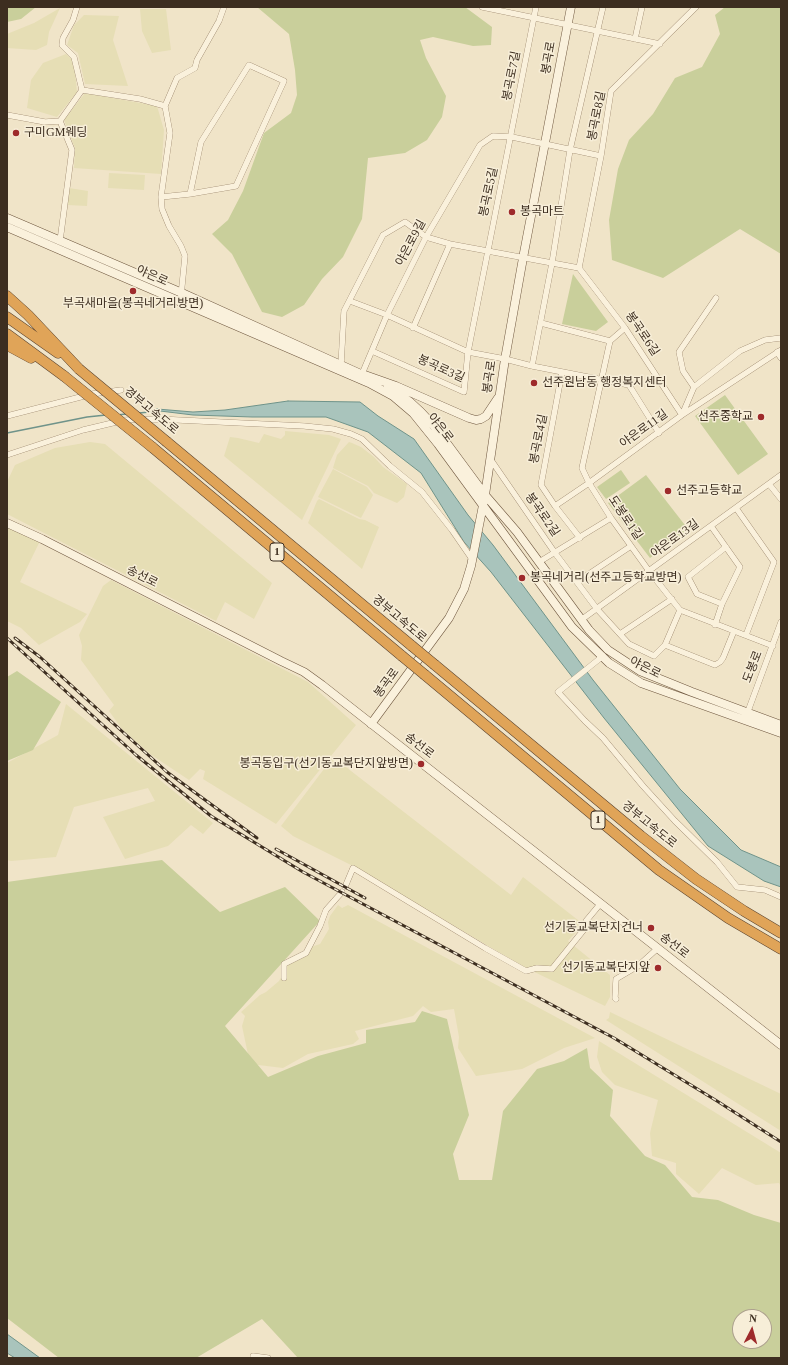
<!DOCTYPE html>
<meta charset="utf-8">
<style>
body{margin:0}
#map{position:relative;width:788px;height:1365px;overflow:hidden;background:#f0e4c8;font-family:"Times New Roman",serif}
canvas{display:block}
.frame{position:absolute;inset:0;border:8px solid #3d2e20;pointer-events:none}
.north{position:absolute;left:732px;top:1309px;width:40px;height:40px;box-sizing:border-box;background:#f7eed8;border:1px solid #ada18e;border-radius:50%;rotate:6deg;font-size:11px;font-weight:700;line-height:16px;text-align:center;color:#3d2e20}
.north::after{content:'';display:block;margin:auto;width:14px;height:18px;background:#9e2a2b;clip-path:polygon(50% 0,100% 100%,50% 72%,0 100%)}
</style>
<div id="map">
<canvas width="788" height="1365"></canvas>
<div class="frame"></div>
<div class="north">N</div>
</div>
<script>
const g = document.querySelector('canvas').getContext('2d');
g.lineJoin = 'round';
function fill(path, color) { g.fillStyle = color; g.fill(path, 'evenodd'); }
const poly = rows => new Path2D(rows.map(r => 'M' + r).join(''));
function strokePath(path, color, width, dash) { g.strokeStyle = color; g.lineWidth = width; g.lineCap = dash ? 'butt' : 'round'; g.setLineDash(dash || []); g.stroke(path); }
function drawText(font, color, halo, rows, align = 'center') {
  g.font = font + ' "Times New Roman","Noto Sans KR",serif'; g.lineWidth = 3; g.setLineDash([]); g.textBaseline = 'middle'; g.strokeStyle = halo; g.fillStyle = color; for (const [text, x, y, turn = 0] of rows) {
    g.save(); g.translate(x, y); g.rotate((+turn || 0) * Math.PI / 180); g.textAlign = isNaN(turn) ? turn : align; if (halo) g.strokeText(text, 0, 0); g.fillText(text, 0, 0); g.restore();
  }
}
const farmland = poly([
 [60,8,49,32,47,45,36,50,7,48,7,34,34,23],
 [140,9,166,9,171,50,152,53,142,31],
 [84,15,119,16,113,40,128,86,85,84,78,53,67,45,74,25],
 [66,54,74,61,77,92,57,117,27,108,31,80,43,63],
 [85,93,157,106,164,130,161,174,74,168,75,148,64,120],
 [109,173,145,175,144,190,108,188],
 [69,188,88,191,87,206,67,205],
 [285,431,329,435,341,439,302,520,224,456,230,437,238,438,259,443,264,434,281,439,285,435],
 [90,442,105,444,272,583,254,619,225,602,216,621,7,514,7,482,15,465,55,448],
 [349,442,352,443,361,447,374,457,383,467,407,484,404,497,397,503,374,493,368,486,333,468,337,455],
 [333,469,367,487,373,495,361,518,318,497],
 [319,499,359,519,365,520,379,527,362,569,308,523,317,501],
 [7,528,40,541,20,582,87,614,80,622,39,645,21,628,7,621],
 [111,580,308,682,356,725,276,824,203,779,205,771,200,769,189,780,150,754,122,729,109,711,114,705,81,660,82,646,79,635,103,586],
 [66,704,213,823,203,834,191,825,168,846,125,859,103,817,155,801,148,788,74,807,56,857,11,861,7,860,7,763,58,735],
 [333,757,511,895,523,877,583,924,568,941,610,975,610,997,605,1006,524,967,351,865,293,836,281,826],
 [338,905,342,908,348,905,595,1038,564,1048,522,1069,476,1076,458,1048,459,1037,454,1009,431,1012,423,1006,413,1016,355,1031,359,1039,353,1044,308,1054,283,1068,250,1064,242,1026,245,1016,241,1012,260,995,266,992,279,981,288,965,311,947,320,944,329,929,328,922,330,916],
 [610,1012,781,1094,781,1131,606,1020,609,1018],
 [599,1041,781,1153,781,1187,779,1183,756,1185,722,1168,699,1194,676,1174,676,1163,652,1156,650,1133,658,1100,615,1085,602,1072,597,1057]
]);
const green = poly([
 [7,7,36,7,21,19,7,22],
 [257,7,465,7,492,27,491,45,473,46,433,37,420,40,426,58,446,96,442,117,427,140,405,153,368,158,362,219,343,257,322,279,304,305,282,317,262,312,232,254,212,234,228,220,243,191,264,133,291,113,297,95,295,70,289,34],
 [725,7,781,7,781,254,740,229,663,278,612,260,609,220,618,169,629,140,653,114,675,78,702,67,720,34,715,15],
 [573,274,608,322,596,331,562,324],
 [725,395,768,454,738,475,695,416],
 [621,470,630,483,606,499,597,487],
 [646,475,688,529,650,558,608,503],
 [17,671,61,702,33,750,7,761,7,677],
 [162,860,220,912,285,887,320,921,225,1026,268,1077,318,1056,366,1043,366,1030,415,1022,422,1011,447,1019,469,1115,453,1154,459,1180,492,1180,503,1111,537,1069,564,1061,587,1048,590,1068,613,1090,610,1116,645,1156,665,1165,692,1197,718,1200,754,1215,781,1223,781,1358,298,1358,262,1319,196,1358,59,1358,7,1318,7,882],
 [740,1317,764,1317,764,1341,740,1341]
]);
const water = poly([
 [288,401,360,402,378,416,414,439,468,515,493,545,593,680,680,789,741,850,781,867,781,887,764,881,708,846,604,718,491,572,464,542,421,473,368,432,326,417,252,417,193,415,160,411,157,409,193,412,225,410,288,401],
 [7,1334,40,1358,15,1358,7,1353,7,1334]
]);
const stream = poly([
 [139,413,160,411,157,409],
 [117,415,126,414],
 [7,433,87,417,106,415]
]);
const street = poly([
 [77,7,73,20,63,38,62,45,74,57,82,90,140,99,165,106,170,133,161,197,162,209,169,226,181,246,185,256,181,296],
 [482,7,660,44],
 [635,39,642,7],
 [165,106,177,78,195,68,197,60,219,21,224,7],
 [7,115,45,122,60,121],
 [161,197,190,194,201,142,249,65,284,81,236,186,190,194],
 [60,241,72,150,60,121,82,90],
 [579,268,601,156,611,91,696,7],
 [350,301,387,315,468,352,505,359,532,366,629,385,659,433],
 [541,323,610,341],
 [413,328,450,244],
 [625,328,610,341,582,468,589,483,611,518,649,571,680,610,773,646],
 [372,351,464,392,468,352,536,7],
 [777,352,781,358],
 [341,365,344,311,383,235,405,222,426,237,450,244,579,268,625,328,682,415],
 [532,366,552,263,570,150,603,7],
 [362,374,387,315,426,237,480,145,493,136,512,137,601,156],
 [694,387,683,371,679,352,716,298],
 [682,415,694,387,740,351,765,340,781,338],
 [7,416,92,394,121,390],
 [7,455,83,430,125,420,157,419,304,426,333,429,351,434,362,439,390,466,422,492,452,530,472,559],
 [491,460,555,553,597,609,629,644,654,656,665,645,680,610],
 [769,484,781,499],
 [555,506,541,485,562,372],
 [736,508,774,562,746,635],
 [711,526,740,567,722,604,715,625],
 [580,538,555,506,589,483,682,415,781,350],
 [539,562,611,518],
 [577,582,631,546],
 [722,604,697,594,688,577,726,547],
 [581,620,781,475],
 [620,634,672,599],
 [665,645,715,665,720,662,723,658,734,631],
 [603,656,558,692,585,721,603,738,643,786,675,821,717,862,737,887,765,890,781,897],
 [747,714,781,622],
 [345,887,353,868,485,948,526,971,537,968,552,969,586,927,588,924,586,921,601,903],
 [284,978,284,964,306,953,320,926,326,910,342,892],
 [616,999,615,998,616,979,638,966,658,948],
 [253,1358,253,1356,268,1358]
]);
const secondary = poly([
 [7,218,182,293,363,375],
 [7,227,369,383,393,396,413,413,438,444,572,627,609,663,641,683,781,733],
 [362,374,396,386,469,418,476,420,481,419,486,416,498,398],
 [388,387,409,401,421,412,434,426,485,495,517,532,589,630,608,650,640,671,692,692,781,725],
 [7,523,42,539,281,661,304,672,322,685,781,1045],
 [371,724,449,618,464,589,471,566,485,495,505,359,523,258,571,7]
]);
const highway = poly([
 [7,296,28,315,79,369],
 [7,317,58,353],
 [7,334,64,376],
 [7,345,31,358],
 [167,442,412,646],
 [152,447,402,656],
 [435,665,641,836,696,879,744,911,781,933],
 [425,675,659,870,728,918,781,949]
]);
const rail = poly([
 [7,638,136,755,211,816,303,872,614,1038,717,1101,781,1142],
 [15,638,40,657,167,772,257,838],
 [276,849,365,898]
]);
const highwayBridge = poly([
 [79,369,167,442],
 [64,376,152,447],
 [412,646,435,665],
 [402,656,425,675]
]);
const markers = [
 [16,133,4,"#9e2a2b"],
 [512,212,4,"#9e2a2b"],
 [133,291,4,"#9e2a2b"],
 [534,383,4,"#9e2a2b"],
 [761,417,4,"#9e2a2b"],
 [668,491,4,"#9e2a2b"],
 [522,578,4,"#9e2a2b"],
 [421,764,4,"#9e2a2b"],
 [651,928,4,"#9e2a2b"],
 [658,968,4,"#9e2a2b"]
];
const shields = [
 [277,552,14],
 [598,820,14]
];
const shieldNames = [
 ["1",277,552],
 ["1",598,820]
];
const streetNames = [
 ["봉곡로",549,58,-80],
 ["봉곡로7길",512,76,-79],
 ["봉곡로8길",597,116,-79],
 ["봉곡로5길",489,192,-78],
 ["야은로9길",411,243,-62],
 ["야은로",152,276,24],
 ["봉곡로6길",642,334,56],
 ["봉곡로3길",441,369,24],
 ["봉곡로",490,377,-82],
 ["경부고속도로",151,411,40],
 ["야은로",440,428,52],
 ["야은로11길",644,429,-36],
 ["봉곡로4길",539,439,-79],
 ["봉곡로2길",542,515,55],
 ["도봉로1길",625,518,56],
 ["야은로13길",675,539,-36],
 ["송선로",142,577,27],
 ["경부고속도로",399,619,40],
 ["도봉로",753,667,-69],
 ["야은로",645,668,27],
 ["봉곡로",387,683,-54],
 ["송선로",419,746,38],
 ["경부고속도로",649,825,39],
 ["송선로",674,946,38]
];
const poiNames = [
 ["구미GM웨딩",24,133],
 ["봉곡마트",520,212],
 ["부곡새마을(봉곡네거리방면)",133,304,"center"],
 ["선주원남동 행정복지센터",542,383],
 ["선주중학교",753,417,"right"],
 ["선주고등학교",676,491],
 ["봉곡네거리(선주고등학교방면)",530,578],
 ["봉곡동입구(선기동교복단지앞방면)",413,764,"right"],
 ["선기동교복단지건너",643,928,"right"],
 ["선기동교복단지앞",650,968,"right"]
];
fill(farmland, '#e6deb5');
fill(green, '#c9cf9b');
fill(water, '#a9c4bc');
strokePath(water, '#6f938a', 1);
strokePath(stream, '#6f938a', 1.5);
strokePath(street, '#8d765c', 6);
strokePath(secondary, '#6f573f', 9);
strokePath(highway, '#5b4430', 11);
strokePath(street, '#faf1dc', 5.5);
strokePath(secondary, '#faf1dc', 8);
strokePath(highway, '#e0a458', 10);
strokePath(rail, '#3d2e20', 3);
strokePath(rail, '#f7eed8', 1.5, [4.5]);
strokePath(highwayBridge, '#5b4430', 11, []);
strokePath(highwayBridge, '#e0a458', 10);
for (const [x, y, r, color] of markers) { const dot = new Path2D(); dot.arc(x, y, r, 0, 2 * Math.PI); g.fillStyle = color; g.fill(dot); strokePath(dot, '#f7eed8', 1.5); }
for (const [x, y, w] of shields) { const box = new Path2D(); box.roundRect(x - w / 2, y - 9, w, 18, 3); g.fillStyle = '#f7eed8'; g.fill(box); strokePath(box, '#3d2e20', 1); }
drawText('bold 11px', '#3d2e20', null, shieldNames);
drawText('12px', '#3d2e20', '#f7eed8', streetNames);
drawText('12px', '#3d2e20', '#f7eed8', poiNames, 'left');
</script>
